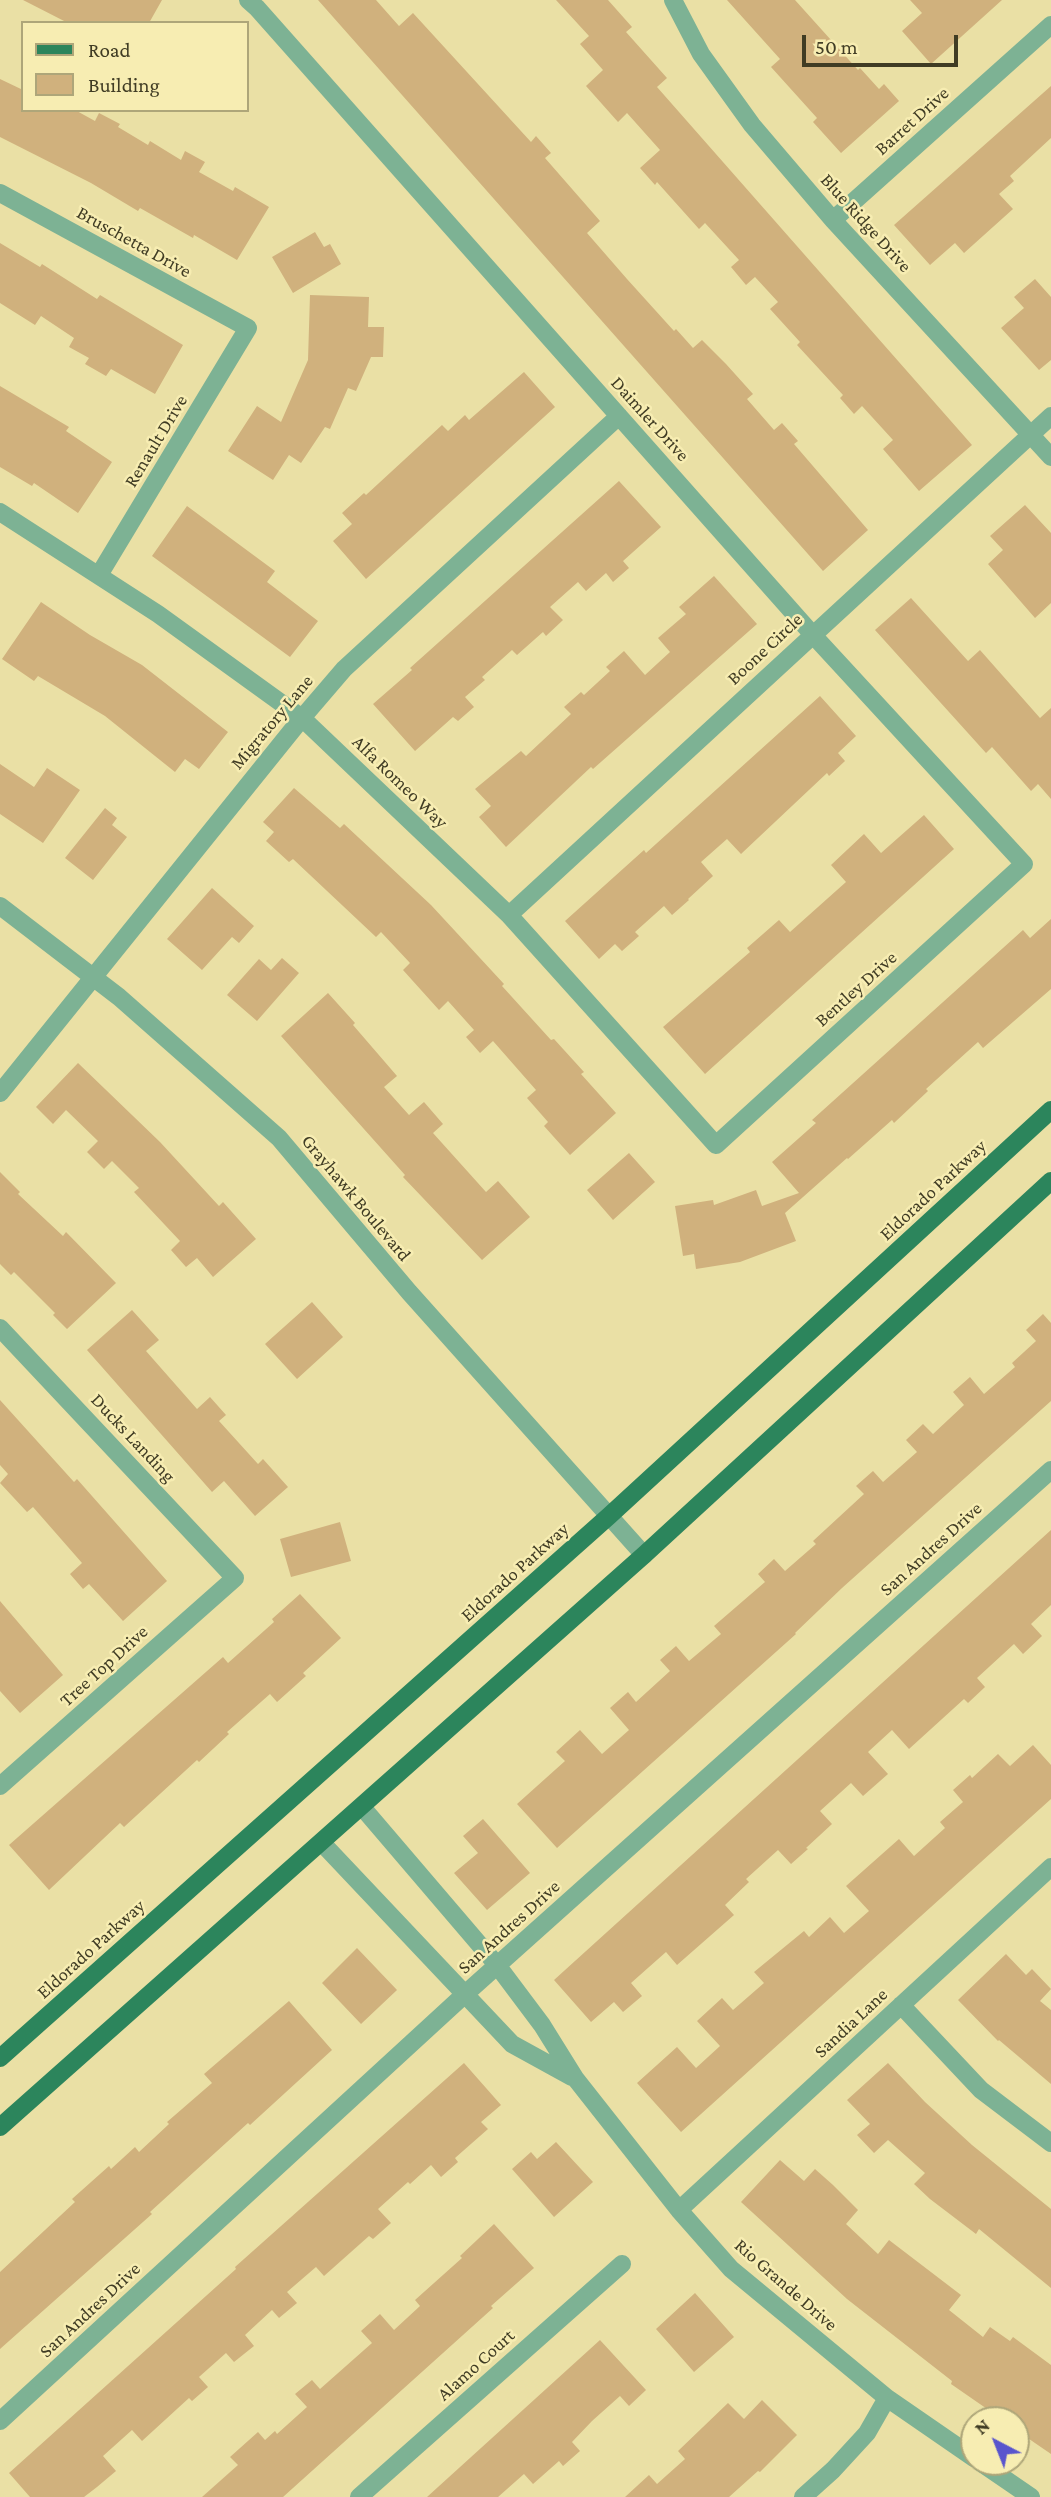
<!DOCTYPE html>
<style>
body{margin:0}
#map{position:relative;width:1051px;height:2497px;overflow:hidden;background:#eae0a5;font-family:"Crimson Pro",serif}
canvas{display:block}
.legend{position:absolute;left:21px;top:21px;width:228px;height:91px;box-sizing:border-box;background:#f7edb2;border:2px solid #aea679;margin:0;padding:9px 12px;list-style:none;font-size:21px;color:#403c24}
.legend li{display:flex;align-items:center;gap:14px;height:35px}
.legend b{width:35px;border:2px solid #aea679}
.north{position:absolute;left:960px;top:2406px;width:70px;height:70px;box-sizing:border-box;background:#f7edb2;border:2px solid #aea679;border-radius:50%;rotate:318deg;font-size:19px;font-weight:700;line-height:28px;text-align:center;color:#403c24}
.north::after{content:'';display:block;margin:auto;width:24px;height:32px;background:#5955cd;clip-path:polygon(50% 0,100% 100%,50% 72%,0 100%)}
.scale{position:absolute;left:802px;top:35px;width:156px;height:32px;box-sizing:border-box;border:4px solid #403c24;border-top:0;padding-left:9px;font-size:21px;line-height:24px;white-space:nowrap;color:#403c24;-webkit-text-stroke:5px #f7edb2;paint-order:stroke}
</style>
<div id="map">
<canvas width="1051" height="2497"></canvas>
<ul class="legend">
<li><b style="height:9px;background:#2c855c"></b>Road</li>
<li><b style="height:19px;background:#d0b17d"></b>Building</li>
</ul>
<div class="north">N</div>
<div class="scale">50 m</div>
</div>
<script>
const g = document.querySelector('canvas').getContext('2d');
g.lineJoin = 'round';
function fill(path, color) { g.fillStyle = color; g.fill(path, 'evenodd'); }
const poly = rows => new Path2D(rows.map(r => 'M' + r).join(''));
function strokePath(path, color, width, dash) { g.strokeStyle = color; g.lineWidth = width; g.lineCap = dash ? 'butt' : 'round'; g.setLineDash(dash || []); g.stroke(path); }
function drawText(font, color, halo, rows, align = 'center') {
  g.font = font + ' "Crimson Pro",serif'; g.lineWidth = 5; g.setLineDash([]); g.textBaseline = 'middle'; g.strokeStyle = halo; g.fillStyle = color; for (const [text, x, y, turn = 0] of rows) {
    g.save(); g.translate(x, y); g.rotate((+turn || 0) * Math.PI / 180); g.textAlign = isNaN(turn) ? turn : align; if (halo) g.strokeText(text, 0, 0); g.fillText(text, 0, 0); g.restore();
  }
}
const building = poly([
 [23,0,162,0,149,23,68,23],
 [318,0,376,0,399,26,413,13,531,142,536,136,551,153,545,158,600,221,587,233,627,279,674,331,676,329,693,348,702,340,726,364,753,394,747,399,774,430,782,423,798,441,794,444,868,530,823,571],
 [556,0,608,0,632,27,626,32,667,78,657,87,972,445,919,491,883,449,893,440,862,406,854,414,840,398,843,395,797,345,800,342,770,309,778,302,755,277,746,285,731,267,739,260,705,223,699,229,657,182,655,185,640,168,660,150,627,113,618,122,586,86,603,70,580,44,589,36],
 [727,0,795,0,858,70,860,68,879,89,884,84,899,101,841,153,813,122,817,118,771,67,780,59],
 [910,0,1002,0,931,64,902,31,922,13],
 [0,79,23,90,23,110,75,110,95,121,99,113,120,124,118,127,148,145,150,141,181,160,185,151,205,162,199,172,233,191,235,187,269,207,237,260,194,235,193,238,140,208,138,211,91,183,0,137],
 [1051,86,1051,138,1010,176,1014,181,999,194,1013,209,964,253,955,243,930,265,894,225],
 [315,232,324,247,330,244,341,264,293,293,272,257],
 [0,243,40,267,42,264,97,299,100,295,183,345,155,394,111,369,106,376,85,364,89,358,69,347,74,338,41,316,35,325,0,303],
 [1035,279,1051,297,1051,360,1039,370,1001,328,1024,308,1014,297],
 [310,295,369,297,368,327,384,327,383,357,371,357,356,391,348,388,330,429,325,427,301,463,289,455,273,480,228,451,257,406,281,422,308,360],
 [524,372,555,407,366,579,333,541,352,524,342,513,364,493,366,495,442,425,448,431,465,415,469,420],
 [0,386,69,427,66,431,112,462,78,513,34,483,32,486,0,467],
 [619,481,661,527,623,561,629,568,613,582,606,573,586,591,578,582,550,607,563,620,546,636,543,632,517,655,512,650,482,677,485,680,465,697,474,707,458,721,453,717,415,751,373,704,412,670,410,668],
 [1025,505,1051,533,1051,603,1035,618,988,564,1003,550,990,536],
 [187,506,275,571,267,582,318,621,290,657,152,556],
 [714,576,757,624,593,769,591,767,506,847,479,817,491,806,475,789,521,751,526,756,571,714,564,707,581,692,584,695,610,671,606,667,624,651,645,675,670,652,658,638,686,614,679,607],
 [911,598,968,661,980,650,1040,718,1051,708,1051,799,1038,784,1031,791,992,747,986,753,875,630],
 [41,602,90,635,142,665,228,732,199,769,185,759,175,772,105,716,38,676,34,681,2,659],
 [820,696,856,736,838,753,845,761,829,776,827,773,741,854,727,839,701,862,713,876,688,899,689,900,672,915,664,906,635,932,639,936,622,951,615,944,599,959,565,921,644,850,646,853],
 [0,764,34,787,47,768,80,790,43,843,0,814],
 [294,788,340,828,344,824,431,905,504,984,502,986,551,1040,554,1039,584,1072,581,1074,616,1113,570,1155,544,1126,548,1122,527,1098,536,1090,493,1041,480,1053,466,1037,474,1030,448,1001,439,1010,403,970,410,963,381,932,376,937,293,859,289,862,266,841,274,832,263,822],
 [105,808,117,818,112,825,127,837,93,880,65,858],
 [924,815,954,849,705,1074,663,1027,750,952,747,948,779,920,790,932,846,882,831,865,864,834,881,853],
 [212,888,254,926,239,943,232,937,202,970,167,939],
 [1051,919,1051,989,983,1048,978,1042,926,1089,928,1091,894,1123,892,1120,848,1159,847,1158,785,1213,796,1241,740,1262,696,1269,694,1254,683,1256,675,1206,713,1200,714,1205,756,1190,762,1206,799,1193,772,1162,816,1123,812,1120,1023,930,1030,938],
 [282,958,299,973,257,1021,227,995,259,959,271,970],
 [328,993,355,1023,353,1025,397,1076,384,1087,409,1115,424,1102,443,1124,433,1133,486,1192,498,1181,530,1217,482,1260,403,1177,405,1175,281,1036],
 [78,1063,160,1142,219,1206,223,1202,256,1239,213,1277,197,1258,186,1267,171,1250,180,1241,134,1192,139,1188,112,1161,104,1169,87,1152,98,1141,66,1110,53,1124,36,1107],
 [629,1153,655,1182,613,1220,587,1190],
 [0,1172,20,1192,18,1194,63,1236,66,1232,116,1283,67,1329,53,1315,55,1313,14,1272,11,1275,0,1264],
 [312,1302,343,1337,297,1379,265,1344],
 [132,1310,159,1340,146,1351,197,1409,210,1397,226,1415,219,1421,258,1464,263,1459,288,1487,255,1516,224,1481,212,1492,87,1350],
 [1043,1314,1051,1323,1051,1401,842,1588,795,1633,796,1634,557,1848,517,1804,565,1761,556,1752,580,1730,602,1754,629,1730,610,1708,628,1692,636,1702,670,1671,660,1660,676,1646,689,1661,721,1634,714,1626,765,1582,758,1574,774,1559,785,1571,816,1544,813,1541,864,1494,856,1486,873,1471,883,1482,917,1452,906,1440,923,1424,933,1434,964,1405,953,1392,970,1377,984,1394,1015,1367,1012,1363,1036,1341,1026,1330],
 [0,1400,74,1482,77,1479,167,1581,123,1621,89,1584,83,1589,70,1574,82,1563,33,1507,27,1512,0,1483,8,1474,0,1465],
 [340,1522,351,1561,291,1577,280,1539],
 [1051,1530,1051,1605,1031,1624,1042,1636,1023,1654,1014,1644,977,1678,985,1687,968,1703,964,1699,909,1749,892,1730,868,1752,888,1774,863,1796,851,1783,820,1811,832,1824,806,1848,808,1849,791,1864,778,1850,746,1879,749,1882,725,1905,734,1915,677,1965,666,1952,631,1983,642,1996,623,2012,614,2002,591,2022,554,1980],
 [300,1594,341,1638,303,1673,306,1676,277,1702,270,1694,227,1732,229,1734,199,1762,197,1760,124,1827,120,1823,49,1890,9,1845,223,1657,228,1663,274,1622,272,1619],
 [0,1601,63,1675,20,1713,0,1691],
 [1033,1745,1051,1765,1051,1799,681,2132,637,2083,677,2047,696,2068,720,2046,697,2021,722,1998,733,2010,764,1983,754,1972,804,1931,809,1937,830,1917,844,1933,869,1911,846,1886,899,1839,914,1856,945,1828,940,1822,963,1802,953,1790,970,1775,972,1778,998,1754,1010,1766],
 [483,1819,530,1873,487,1910,454,1873,478,1853,463,1836],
 [357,1948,397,1990,361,2024,322,1983],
 [1006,1954,1026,1975,1032,1969,1051,1989,1040,2001,1051,2010,1051,2084,999,2040,998,2041,958,2000],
 [289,2001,332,2050,250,2125,248,2123,195,2171,150,2212,152,2214,0,2349,0,2272,75,2202,72,2199,109,2166,111,2169,135,2147,139,2152,169,2124,167,2122,212,2083,204,2074],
 [464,2063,501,2105,481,2122,488,2129,455,2158,458,2162,441,2177,431,2165,410,2184,408,2182,378,2209,391,2223,373,2239,369,2236,324,2276,316,2267,287,2292,297,2303,279,2318,272,2310,245,2335,254,2346,234,2362,226,2353,199,2377,208,2387,192,2401,189,2398,142,2441,132,2430,103,2456,116,2471,97,2487,84,2497,30,2497,9,2473,236,2269,235,2267],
 [888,2063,925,2102,972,2145,1051,2209,1051,2288,979,2229,976,2234,930,2199,914,2184,925,2173,888,2140,874,2153,857,2135,870,2124,847,2100],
 [556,2142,593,2182,554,2217,512,2169,531,2152,537,2159],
 [780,2160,804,2181,815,2169,833,2185,858,2210,846,2224,878,2254,889,2240,961,2295,949,2310,983,2337,990,2327,1010,2341,1013,2337,1051,2365,1051,2454,1016,2430,1016,2420,1003,2420,951,2384,952,2381,847,2299,741,2202],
 [494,2224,534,2268,491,2306,493,2308,283,2497,202,2497,238,2465,230,2457,258,2432,265,2440,275,2431,277,2434,307,2407,295,2394,312,2380,320,2389,372,2343,361,2331,380,2314,394,2330,420,2306,415,2300,462,2258,460,2256],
 [695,2293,734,2337,694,2372,656,2329],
 [600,2340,646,2390,629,2406,620,2396,592,2421,572,2442,580,2451,563,2466,559,2461,533,2484,524,2474,498,2497,427,2497],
 [762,2400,797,2435,760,2472,758,2471,729,2497,625,2497,649,2475,657,2484,685,2459,678,2451,728,2403,744,2419]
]);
const minor = poly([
 [673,0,701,54,752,125,833,220,1051,457],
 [0,193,248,328,99,575],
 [833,220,1051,25],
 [0,512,158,614,302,718,509,915,716,1145,1024,864,813,635,257,8,248,0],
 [0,906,119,997,279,1138,409,1292,644,1555],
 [509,915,1051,416],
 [0,1093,302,718,344,669,619,416],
 [0,1328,235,1578,0,1786],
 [362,1807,497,1965,542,2025,575,2078,679,2210,731,2269,887,2398,974,2458],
 [322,1843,512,2044,572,2077],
 [901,2005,981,2090,1051,2143],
 [679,2210,1051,1867],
 [0,2421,464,1995,1051,1470],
 [980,2462,1031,2497],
 [359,2497,622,2264],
 [803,2497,833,2470,867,2433,887,2398]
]);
const major = poly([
 [0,2058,609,1516,1051,1110],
 [0,2127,644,1555,1051,1181]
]);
const streetNames = [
 ["Barret Drive",912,121,-42],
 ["Blue Ridge Drive",866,223,48],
 ["Bruschetta Drive",134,242,29],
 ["Daimler Drive",650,419,48],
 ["Renault Drive",156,441,-59],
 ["Boone Circle",765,649,-43],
 ["Migratory Lane",272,722,-50],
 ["Alfa Romeo Way",400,782,44],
 ["Bentley Drive",856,989,-42],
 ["Eldorado Parkway",933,1190,-43],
 ["Grayhawk Boulevard",356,1198,50],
 ["Ducks Landing",133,1438,47],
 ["San Andres Drive",931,1549,-42],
 ["Eldorado Parkway",515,1572,-42],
 ["Tree Top Drive",104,1666,-42],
 ["San Andres Drive",509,1927,-42],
 ["Eldorado Parkway",91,1949,-42],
 ["Sandia Lane",851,2023,-43],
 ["Rio Grande Drive",786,2285,41],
 ["San Andres Drive",90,2310,-43],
 ["Alamo Court",476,2365,-42]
];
fill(building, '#d0b17d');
strokePath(minor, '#7db294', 18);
strokePath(major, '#2c855c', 18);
drawText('19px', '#403c24', '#f7edb2', streetNames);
</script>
